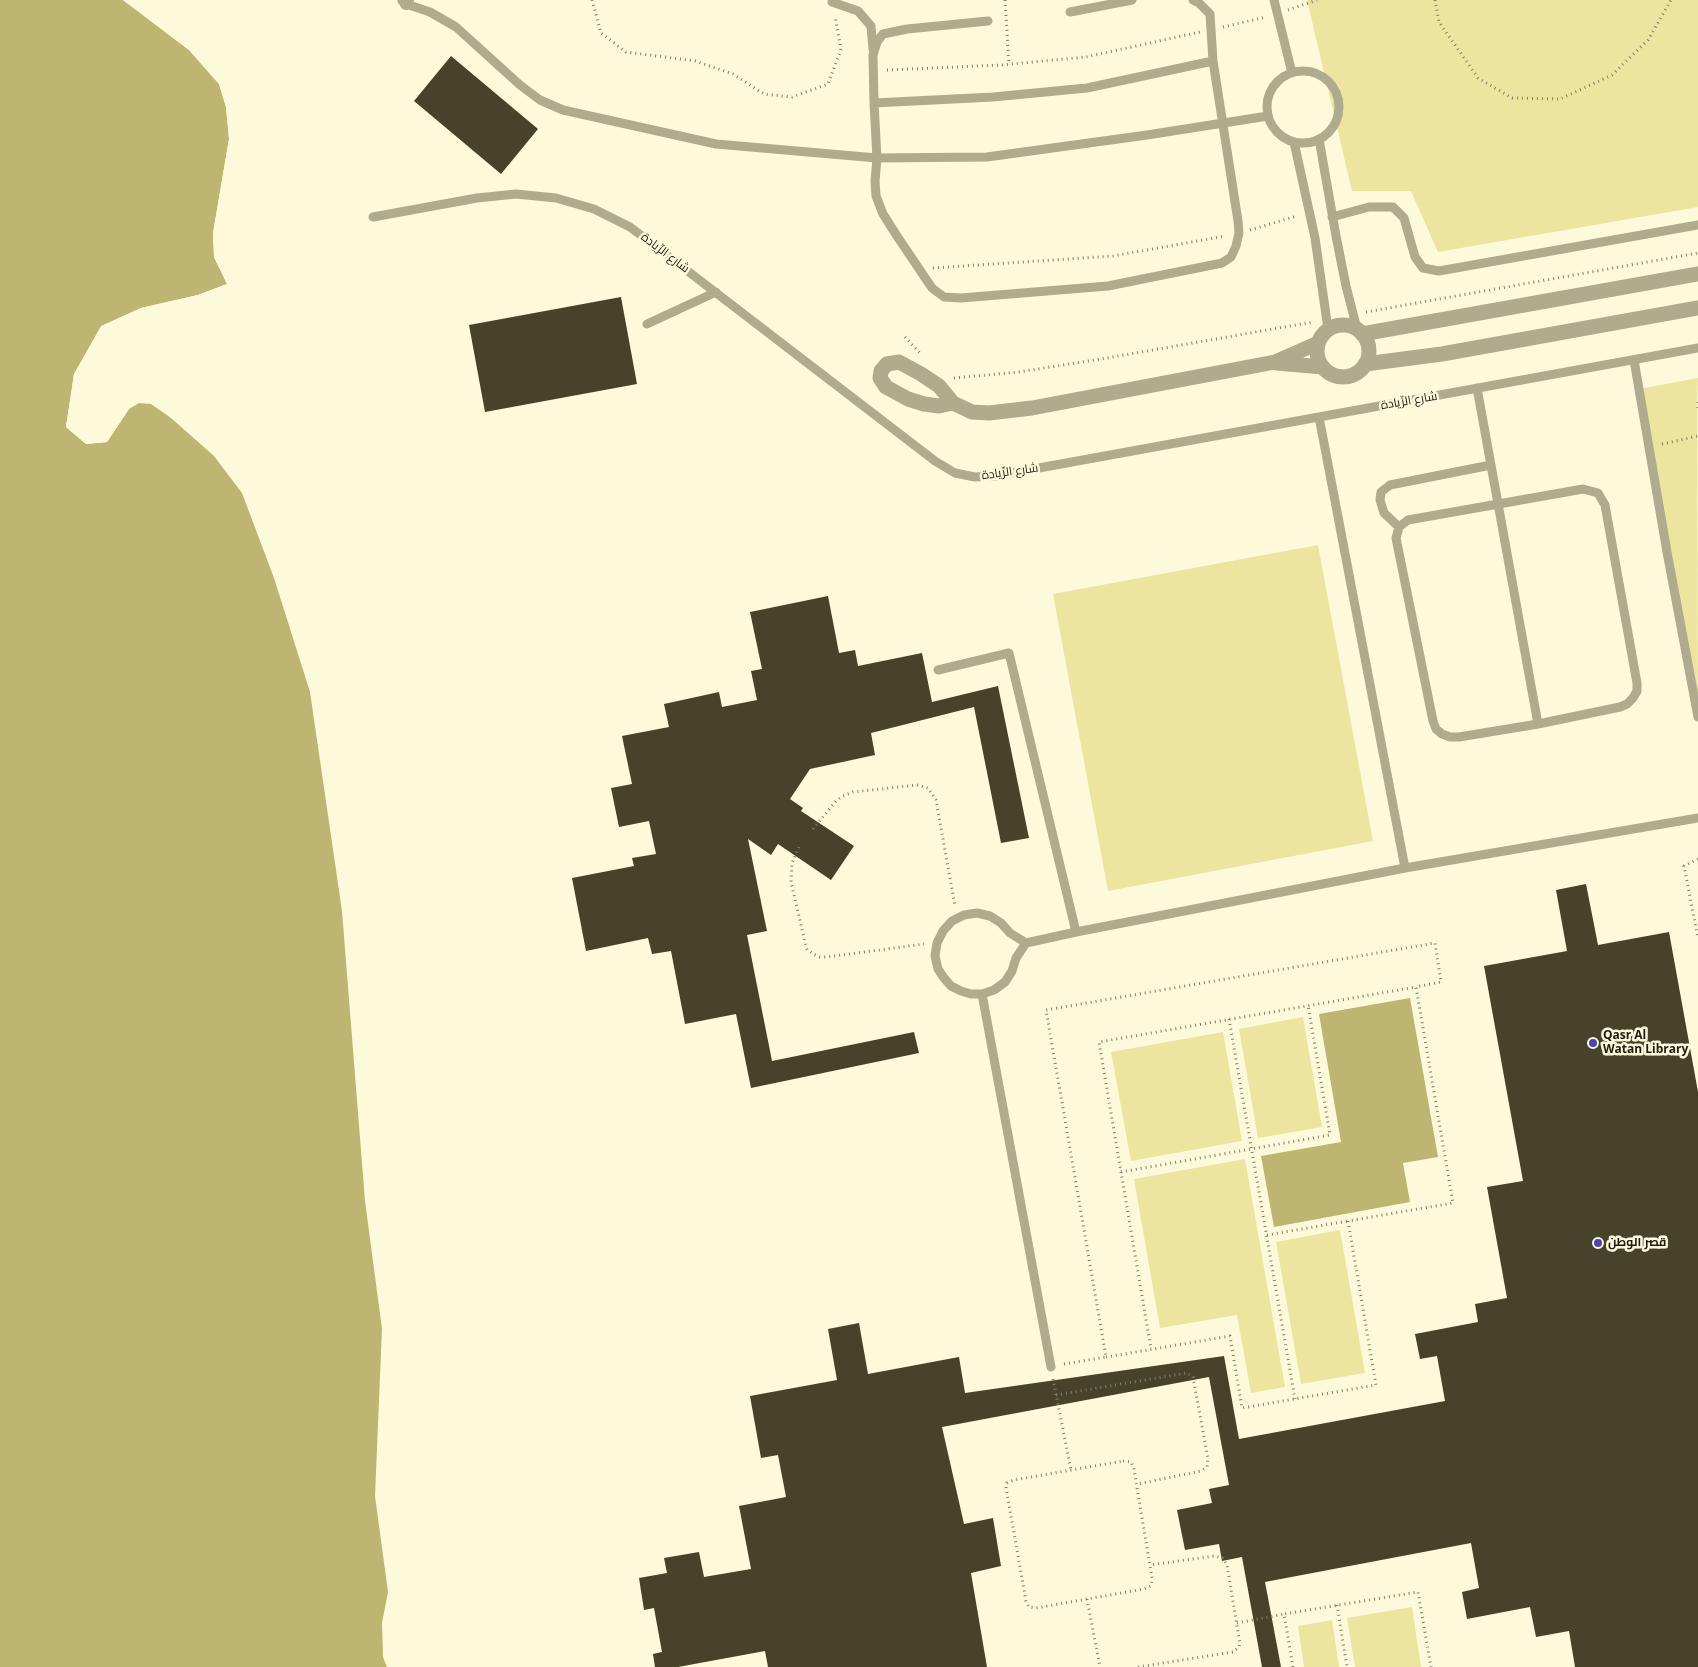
<!DOCTYPE html>
<meta charset="utf-8">
<style>
body{margin:0}
canvas{display:block;background:#fdf9db}
</style>
<canvas width="1698" height="1667"></canvas>
<script>
const g = document.querySelector('canvas').getContext('2d');
g.lineJoin = 'round';
function fill(path, color) { g.fillStyle = color; g.fill(path, 'evenodd'); }
const poly = rows => new Path2D(rows.map(r => 'M' + r).join(''));
function strokePath(path, color, width, dash) { g.strokeStyle = color; g.lineWidth = width; g.lineCap = dash ? 'butt' : 'round'; g.setLineDash(dash || []); g.stroke(path); }
function drawText(font, color, halo, rows, align = 'center') {
  g.font = font + ' "Open Sans",Cairo,sans-serif'; g.lineWidth = 5; g.setLineDash([]); g.textBaseline = 'middle'; g.strokeStyle = halo; g.fillStyle = color; for (const [text, x, y, turn = 0] of rows) {
    g.save(); g.translate(x, y); g.rotate((+turn || 0) * Math.PI / 180); g.textAlign = isNaN(turn) ? turn : align; if (halo) g.strokeText(text, 0, 0); g.fillText(text, 0, 0); g.restore();
  }
}
const green = poly([
 [1307,0,1698,0,1698,207,1438,252,1411,191,1352,191],
 [1698,378,1697,403,1698,717,1639,389],
 [1318,545,1373,841,1108,891,1053,594],
 [1303,1017,1322,1127,1258,1138,1239,1029],
 [1223,1032,1242,1141,1131,1161,1111,1052],
 [1245,1159,1285,1387,1251,1393,1237,1315,1160,1328,1134,1179],
 [1340,1230,1365,1373,1301,1384,1276,1242],
 [1412,1607,1421,1667,1355,1667,1347,1618],
 [1332,1620,1339,1667,1304,1667,1298,1626]
]);
const water = poly([
 [0,0,123,0,189,50,219,84,226,107,229,139,213,233,214,257,227,284,198,295,141,308,102,326,74,374,66,427,86,444,107,442,129,409,139,403,151,404,171,418,214,456,242,493,274,578,310,692,342,911,365,1201,382,1329,375,1496,388,1592,382,1623,383,1657,387,1667,0,1667],
 [1410,998,1438,1157,1403,1163,1410,1202,1274,1227,1261,1156,1341,1142,1319,1014]
]);
const pier = poly([
 [123,0,127,0,191,48,221,83,229,107,232,139,215,233,216,257,229,284,228,286,198,297,142,310,103,327,77,374,69,426,86,442,105,440,128,406,129,409,107,442,86,444,66,427,74,374,101,326,141,308,198,295,227,284,214,257,213,233,229,139,226,107,219,84,189,50]
]);
const building = poly([
 [451,56,538,129,501,174,414,101],
 [621,297,637,384,485,412,469,325],
 [828,596,839,653,855,650,858,666,922,653,932,702,998,686,1029,838,1001,843,974,707,871,733,875,755,810,769,790,799,803,808,801,811,854,846,831,880,778,844,771,855,748,839,767,931,747,935,772,1061,914,1032,919,1053,751,1088,736,1014,685,1024,671,951,652,954,648,938,586,951,572,878,634,866,632,858,656,854,649,821,619,827,611,788,632,784,622,736,669,727,664,704,719,692,722,707,757,700,751,671,762,669,750,612],
 [1586,884,1598,945,1669,932,1698,1092,1698,1667,1575,1667,1569,1631,1536,1637,1530,1607,1467,1619,1462,1592,1479,1588,1471,1543,1265,1582,1281,1667,1262,1667,1242,1557,1222,1561,1219,1544,1185,1550,1177,1510,1212,1503,1209,1489,1229,1485,1209,1377,942,1427,964,1524,993,1518,1001,1566,971,1573,987,1667,768,1667,765,1651,678,1667,655,1667,653,1654,662,1652,654,1608,644,1610,639,1578,667,1573,664,1558,699,1552,704,1577,751,1569,739,1506,786,1497,778,1455,761,1458,750,1396,837,1380,828,1329,859,1323,868,1374,959,1357,965,1393,1224,1356,1239,1439,1445,1401,1437,1356,1420,1359,1415,1334,1478,1322,1475,1304,1507,1298,1487,1187,1523,1181,1484,966,1567,951,1556,890]
]);
const path = poly([
 [592,0,601,33,626,52,695,61,733,74,764,94,792,97,828,84,841,49,835,16],
 [1005,0,1009,65],
 [1435,0,1439,22,1478,78,1512,98,1560,99,1612,75,1648,40,1671,0],
 [1288,10,1317,0],
 [1223,27,1266,17],
 [887,70,1002,65,1086,57,1200,32],
 [1250,230,1297,216],
 [933,268,1113,256,1225,236],
 [1366,312,1698,253],
 [905,337,920,353],
 [954,378,1019,372,1101,359,1313,322],
 [1698,402,1698,408],
 [1662,444,1698,436],
 [813,829,836,801,843,796,853,792,917,785,928,788,936,800,955,906],
 [799,847,792,863,791,882,805,942,807,949,813,954,820,957,827,957,924,944],
 [1698,859,1684,866,1698,938],
 [1229,1019,1295,1399],
 [1121,1172,1330,1135,1308,1005],
 [1267,1235,1348,1221],
 [1106,1357,1230,1336,1242,1408,1376,1385,1348,1221,1453,1203,1416,987,1099,1042,1151,1349],
 [1064,1364,1106,1357,1046,1010,1435,943,1441,982,1416,987],
 [1053,1379,1071,1470],
 [1056,1395,1187,1373,1193,1377,1208,1459,1207,1467,1201,1471,1137,1484],
 [1123,1461,1131,1462,1134,1469,1152,1578,1151,1586,1144,1589,1036,1608,1029,1607,1026,1601,1006,1488,1007,1483,1014,1480,1123,1461],
 [1087,1599,1100,1667],
 [1337,1605,1347,1667],
 [1237,1623,1284,1614],
 [1138,1667,1233,1652,1239,1647,1240,1644,1227,1565,1223,1558,1214,1556,1150,1565],
 [1293,1667,1284,1614,1418,1592,1431,1667]
]);
const service = poly([
 [1274,0,1292,73],
 [402,1,406,4,430,12,456,27,520,85,540,100,563,110,716,144,877,158,987,157,1147,135,1268,116],
 [832,2,858,11,871,26,873,49],
 [1070,12,1132,0],
 [988,21,907,29,883,34,877,42,873,55,874,103,877,158,875,181,876,196,883,214,897,236,932,288,944,297,961,298,1108,286,1222,263,1231,257,1236,246,1239,233,1238,221,1213,61,1210,14,1199,3,1193,0],
 '1267 107a36 36 0 1 1 72 0a36 36 0 1 1-72 0Z',
 [874,103,993,97,1087,88,1213,61],
 [1319,139,1336,236,1346,286,1357,329],
 [1294,142,1315,238,1328,329],
 [373,217,477,198,516,194,556,198,594,209,630,227,646,239,935,461,955,473,975,477,995,476,1698,348],
 [1332,217,1369,207,1393,207,1404,218,1415,257,1423,268,1439,271,1698,225],
 [647,324,716,292],
 [1634,360,1667,552,1698,717],
 [1477,388,1538,724],
 [1319,417,1405,868],
 [1583,489,1598,493,1605,505,1637,683,1637,691,1633,698,1627,704,1620,707,1538,724,1459,737,1450,737,1442,734,1436,729,1433,721,1396,538,1399,527,1408,520,1583,489],
 [1399,527,1384,513,1380,500,1381,492,1390,485,1491,465],
 [938,670,1009,653,1076,932],
 [977,913,990,916,1001,923,1010,933,1026,943,1016,958,1012,971,1005,982,994,990,982,994,971,994,961,991,951,986,944,978,938,969,935,956,937,943,943,931,952,921,964,915,977,913],
 [1026,943,1076,932,1405,868,1698,818],
 [982,994,1051,1367]
]);
const pedestrian = poly([
 [406,4,408,0]
]);
const minor = poly([
 '1317 351a26 26 0 1 1 52 0a26 26 0 1 1-52 0Z',
 [1362,334,1698,274],
 [1276,363,1323,367],
 [1365,364,1442,354,1698,308],
 [953,403,939,406,924,404,908,399,886,387,880,378,881,371,887,364,899,362,921,374,939,386,953,403,972,412,989,413,1032,408,1275,362,1318,343]
]);
const markers = [
 [1593,1043,5,"#4e42b9"],
 [1598,1243,5,"#4e42b9"]
];
const streetNames = [
 ["شارع الرِّيادة",665,253,37],
 ["شارع الرِّيادة",1409,401,-10],
 ["شارع الرِّيادة",1010,472,-8]
];
const poiNames = [
 ["Qasr Al",1603,1036],
 ["Watan Library",1603,1050],
 ["قصر الوطن",1608,1243]
];
fill(green, '#ede4a0');
fill(water, '#bfb572');
fill(pier, '#fdf9db');
fill(building, '#46432a');
strokePath(path, '#82806c', 3, [1, 4]);
strokePath(service, '#aeab8e', 9);
strokePath(pedestrian, '#aeab8e', 12);
strokePath(minor, '#aeab8e', 15);
for (const [x, y, r, color] of markers) { const dot = new Path2D(); dot.arc(x, y, r, 0, 2 * Math.PI); g.fillStyle = color; g.fill(dot); strokePath(dot, '#fdf9db', 2); }
drawText('12px', '#1d1c11', '#fdf9db', streetNames);
drawText('bold 12px', '#1d1c11', '#fdf9db', poiNames, 'left');
</script>
